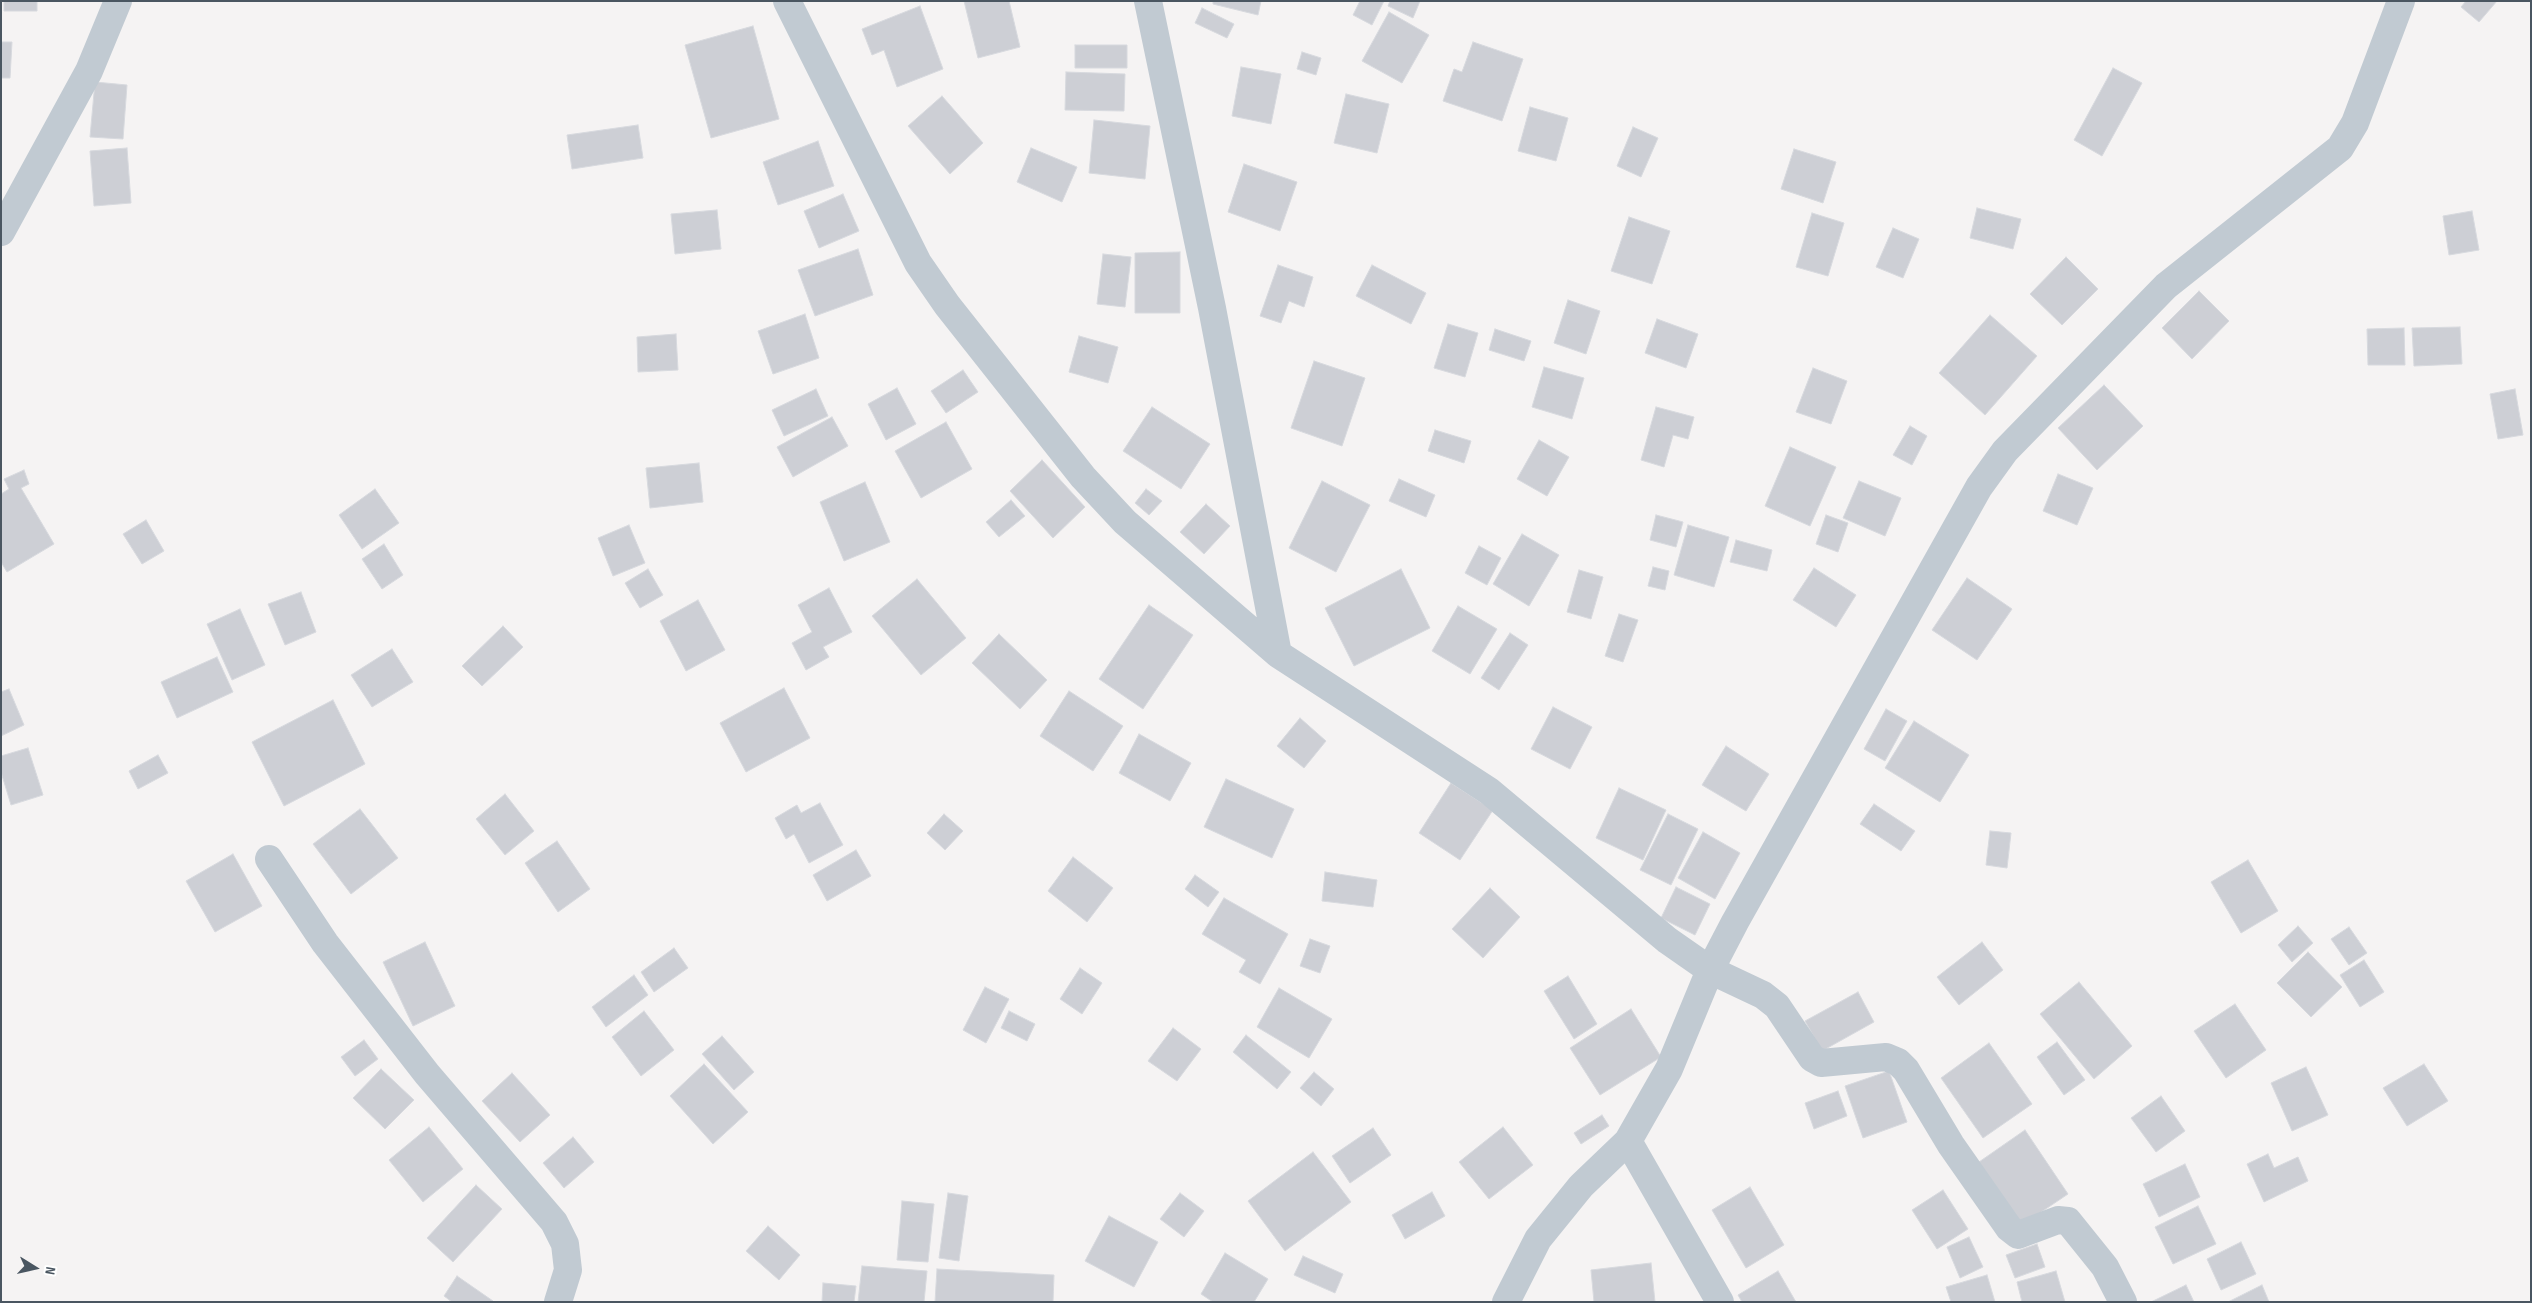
<!DOCTYPE html>
<style>
body{margin:0}
#map{position:relative;width:2532px;height:1303px;overflow:hidden;background:#f5f3f3;font-family:"Sofia Sans Condensed",sans-serif}
canvas{display:block}
.frame{position:absolute;inset:0;border:2px solid #4a5661;pointer-events:none}
.north{position:absolute;left:10px;top:1243px;width:50px;height:50px;-webkit-text-stroke:4px #fff;paint-order:stroke;rotate:100deg;font-size:14px;font-weight:700;line-height:20px;text-align:center;color:#4a5661}
.north::after{content:'';display:block;margin:auto;width:18px;height:22px;background:#4a5661;clip-path:polygon(50% 0,100% 100%,50% 72%,0 100%)}
</style>
<div id="map">
<canvas width="2532" height="1303"></canvas>
<div class="frame"></div>
<div class="north">N</div>
</div>
<script>
const g = document.querySelector('canvas').getContext('2d');
g.lineJoin = 'round';
function fill(path, color) { g.fillStyle = color; g.fill(path, 'evenodd'); }
const poly = rows => new Path2D(rows.map(r => 'M' + r).join(''));
function strokePath(path, color, width, dash) { g.strokeStyle = color; g.lineWidth = width; g.lineCap = dash ? 'butt' : 'round'; g.setLineDash(dash || []); g.stroke(path); }
const building = poly([
 [4,1,37,1,37,11,4,11,4,1],
 [964,1,1009,1,1020,47,978,58,964,1],
 [1213,1,1261,1,1258,15,1213,4,1213,1],
 [1360,1,1384,1,1372,25,1353,15,1360,1],
 [1390,1,1420,1,1413,18,1388,6,1390,1],
 [2466,1,2497,1,2479,22,2461,7,2466,1],
 [920,6,943,69,897,87,884,50,872,55,862,29,920,6],
 [1202,8,1234,24,1227,38,1195,23,1202,8],
 [1389,12,1429,35,1402,83,1362,61,1389,12],
 [753,26,779,119,711,138,685,45,753,26],
 [1,42,12,42,10,78,1,78,1,42],
 [1473,42,1523,59,1502,121,1443,101,1454,69,1462,72,1473,42],
 [1075,45,1127,45,1127,68,1075,68,1075,45],
 [1302,52,1321,58,1316,75,1297,69,1302,52],
 [1241,67,1281,74,1271,124,1232,116,1241,67],
 [2113,68,2142,83,2102,156,2074,140,2113,68],
 [1066,72,1125,74,1124,111,1065,110,1066,72],
 [95,82,127,85,123,139,90,137,95,82],
 [1346,94,1389,104,1377,153,1334,143,1346,94],
 [942,96,983,143,950,174,908,126,942,96],
 [1530,107,1568,118,1556,161,1518,151,1530,107],
 [1094,120,1150,126,1145,179,1089,173,1094,120],
 [638,125,643,158,572,169,567,135,638,125],
 [1633,127,1658,138,1641,177,1617,166,1633,127],
 [818,141,834,186,778,205,763,162,818,141],
 [127,148,131,203,94,206,90,151,127,148],
 [1031,148,1077,167,1062,202,1017,182,1031,148],
 [1794,149,1836,162,1823,203,1781,189,1794,149],
 [1244,164,1297,182,1280,231,1228,212,1244,164],
 [843,194,859,231,819,248,804,211,843,194],
 [1977,208,2021,219,2013,249,1970,238,1977,208],
 [717,210,721,249,675,254,671,214,717,210],
 [2472,211,2479,250,2449,255,2443,216,2472,211],
 [1812,213,1844,223,1828,276,1796,267,1812,213],
 [1629,217,1670,231,1652,284,1611,271,1629,217],
 [1893,228,1919,239,1903,278,1876,267,1893,228],
 [858,249,873,295,815,316,798,270,858,249],
 [1180,252,1180,313,1135,313,1135,253,1180,252],
 [1103,254,1131,257,1125,307,1097,304,1103,254],
 [2066,257,2098,289,2062,325,2030,294,2066,257],
 [1278,265,1313,277,1304,307,1289,301,1281,323,1260,316,1278,265],
 [1372,265,1426,293,1411,324,1356,296,1372,265],
 [2199,291,2229,321,2192,359,2162,328,2199,291],
 [1568,300,1600,311,1586,354,1554,343,1568,300],
 [805,314,819,358,773,374,758,331,805,314],
 [1990,315,2037,356,1985,415,1939,373,1990,315],
 [1657,319,1698,334,1686,368,1645,353,1657,319],
 [1448,324,1478,333,1465,377,1434,368,1448,324],
 [2460,327,2462,364,2414,366,2412,328,2460,327],
 [2404,328,2405,365,2368,365,2367,329,2404,328],
 [1495,329,1531,341,1524,361,1489,350,1495,329],
 [676,334,678,370,638,372,637,337,676,334],
 [1079,336,1118,347,1108,383,1069,372,1079,336],
 [1314,361,1365,378,1342,446,1291,428,1314,361],
 [1544,367,1584,378,1572,419,1532,407,1544,367],
 [1813,368,1847,381,1831,424,1796,412,1813,368],
 [963,370,978,392,946,413,931,391,963,370],
 [2104,385,2143,426,2097,470,2058,428,2104,385],
 [897,388,916,424,886,440,868,404,897,388],
 [816,389,828,416,784,436,772,410,816,389],
 [2515,389,2523,435,2498,439,2490,394,2515,389],
 [1152,407,1210,444,1181,489,1123,451,1152,407],
 [1656,407,1694,417,1688,439,1673,435,1664,467,1641,460,1656,407],
 [832,417,848,446,793,477,777,447,832,417],
 [946,422,972,469,921,498,895,451,946,422],
 [1910,426,1927,436,1912,465,1893,455,1910,426],
 [1435,430,1471,441,1464,463,1428,451,1435,430],
 [1539,440,1569,457,1547,496,1517,479,1539,440],
 [1790,447,1836,467,1810,526,1765,506,1790,447],
 [1042,460,1085,507,1053,538,1010,491,1042,460],
 [699,463,703,502,650,508,646,468,699,463],
 [24,470,29,484,21,488,54,544,7,572,1,562,1,494,9,489,4,479,24,470],
 [2058,474,2093,488,2077,525,2043,511,2058,474],
 [1399,479,1435,495,1426,517,1389,501,1399,479],
 [1322,481,1370,505,1336,572,1289,548,1322,481],
 [1859,481,1901,498,1885,536,1843,518,1859,481],
 [865,482,890,542,844,561,820,502,865,482],
 [375,489,399,523,362,549,339,515,375,489],
 [1146,489,1162,501,1149,515,1135,503,1146,489],
 [1011,500,1025,516,999,537,986,522,1011,500],
 [1206,504,1230,526,1204,554,1180,532,1206,504],
 [1656,515,1683,522,1676,547,1650,540,1656,515],
 [1826,515,1848,523,1838,552,1816,544,1826,515],
 [146,520,164,551,142,564,123,534,146,520],
 [629,525,645,563,613,576,598,538,629,525],
 [1688,525,1729,537,1714,587,1674,575,1688,525],
 [1522,534,1559,555,1529,606,1493,584,1522,534],
 [1736,540,1772,550,1767,571,1730,562,1736,540],
 [384,544,403,575,382,589,362,559,384,544],
 [1479,546,1501,558,1487,585,1465,573,1479,546],
 [1653,567,1669,571,1665,590,1648,586,1653,567],
 [1814,568,1856,595,1836,627,1793,600,1814,568],
 [648,569,663,595,640,608,625,583,648,569],
 [1401,569,1430,628,1354,666,1325,608,1401,569],
 [1579,570,1603,577,1591,619,1567,612,1579,570],
 [1967,578,2012,609,1977,660,1932,630,1967,578],
 [917,579,966,638,921,675,872,616,917,579],
 [829,588,852,632,823,647,829,657,806,670,792,643,812,632,798,605,829,588],
 [301,592,316,632,285,645,268,604,301,592],
 [698,600,725,650,686,671,660,621,698,600],
 [1149,605,1193,635,1143,709,1099,679,1149,605],
 [1458,606,1497,629,1470,674,1432,651,1458,606],
 [240,609,265,665,232,680,207,624,240,609],
 [1619,614,1638,620,1623,662,1605,656,1619,614],
 [503,626,523,647,482,686,462,666,503,626],
 [1510,633,1528,645,1499,690,1481,678,1510,633],
 [999,634,1047,680,1020,709,972,663,999,634],
 [392,649,413,682,372,707,351,675,392,649],
 [217,657,233,692,177,718,161,682,217,657],
 [784,688,810,738,746,772,720,723,784,688],
 [9,689,24,725,1,736,1,692,9,689],
 [1069,691,1123,726,1093,771,1040,736,1069,691],
 [333,700,365,764,284,806,252,742,333,700],
 [1553,707,1592,727,1570,769,1531,749,1553,707],
 [1886,709,1907,721,1885,761,1864,749,1886,709],
 [1300,718,1326,741,1304,768,1277,746,1300,718],
 [1914,721,1969,755,1940,802,1885,768,1914,721],
 [1139,734,1191,763,1170,801,1119,773,1139,734],
 [1726,746,1769,774,1746,811,1702,785,1726,746],
 [28,748,43,795,11,805,1,772,1,756,28,748],
 [158,755,168,773,138,789,129,771,158,755],
 [1226,779,1294,809,1272,858,1204,827,1226,779],
 [1451,783,1493,810,1460,860,1419,833,1451,783],
 [1619,788,1666,810,1643,860,1596,838,1619,788],
 [505,794,534,831,505,855,476,819,505,794],
 [820,803,843,845,809,863,794,834,786,839,775,818,797,805,801,813,820,803],
 [1874,804,1915,831,1901,851,1860,824,1874,804],
 [360,809,398,858,351,894,313,844,360,809],
 [944,814,963,831,945,850,927,833,944,814],
 [1668,814,1698,829,1671,885,1640,870,1668,814],
 [1990,831,2011,833,2007,868,1986,865,1990,831],
 [1703,832,1740,853,1715,899,1678,878,1703,832],
 [557,841,590,889,558,912,525,863,557,841],
 [856,850,871,876,827,901,813,875,856,850],
 [233,854,262,906,215,932,186,881,233,854],
 [1073,857,1113,888,1087,922,1048,891,1073,857],
 [2248,860,2278,911,2241,933,2211,882,2248,860],
 [1325,872,1377,880,1373,907,1322,901,1325,872],
 [1195,875,1219,892,1208,907,1185,889,1195,875],
 [1676,887,1710,904,1695,935,1661,918,1676,887],
 [1490,888,1520,917,1483,958,1452,929,1490,888],
 [1224,898,1288,934,1260,984,1239,972,1246,960,1202,934,1224,898],
 [2298,926,2313,943,2292,962,2278,945,2298,926],
 [2349,927,2367,953,2349,965,2331,939,2349,927],
 [1310,939,1330,946,1320,973,1300,966,1310,939],
 [425,942,455,1006,413,1026,383,962,425,942],
 [1982,942,2003,970,1959,1005,1937,977,1982,942],
 [674,948,688,968,654,992,641,972,674,948],
 [2308,952,2342,987,2311,1017,2277,983,2308,952],
 [2364,960,2384,992,2360,1007,2340,975,2364,960],
 [1080,968,1102,983,1082,1014,1060,999,1080,968],
 [634,975,648,995,606,1027,592,1007,634,975],
 [1568,976,1597,1024,1574,1039,1544,991,1568,976],
 [2079,982,2132,1046,2094,1079,2040,1014,2079,982],
 [985,987,1009,999,986,1043,963,1030,985,987],
 [1279,988,1332,1019,1309,1058,1257,1027,1279,988],
 [1858,992,1874,1022,1822,1051,1805,1021,1858,992],
 [2235,1004,2266,1050,2226,1078,2194,1031,2235,1004],
 [1631,1009,1661,1057,1600,1095,1570,1048,1631,1009],
 [644,1011,674,1050,641,1076,612,1037,644,1011],
 [1009,1011,1035,1024,1027,1041,1001,1028,1009,1011],
 [1173,1028,1201,1049,1177,1081,1148,1061,1173,1028],
 [1246,1035,1291,1072,1277,1089,1233,1052,1246,1035],
 [722,1036,754,1072,734,1090,702,1054,722,1036],
 [364,1040,378,1059,355,1076,341,1057,364,1040],
 [2057,1042,2085,1080,2064,1095,2037,1057,2057,1042],
 [1989,1043,2032,1104,1983,1138,1941,1078,1989,1043],
 [704,1064,748,1112,713,1144,670,1096,704,1064],
 [2424,1064,2448,1101,2407,1126,2383,1088,2424,1064],
 [2306,1067,2328,1115,2292,1131,2271,1083,2306,1067],
 [381,1069,414,1100,385,1129,353,1098,381,1069],
 [1889,1071,1907,1122,1863,1138,1845,1086,1889,1071],
 [1314,1072,1334,1089,1321,1106,1300,1088,1314,1072],
 [512,1073,550,1115,520,1142,482,1101,512,1073],
 [1838,1091,1847,1116,1814,1129,1805,1103,1838,1091],
 [2161,1096,2185,1131,2156,1152,2131,1118,2161,1096],
 [1602,1115,1609,1126,1581,1144,1574,1133,1602,1115],
 [429,1127,463,1169,423,1202,389,1160,429,1127],
 [1503,1127,1533,1165,1489,1199,1459,1162,1503,1127],
 [1373,1128,1391,1155,1350,1183,1332,1156,1373,1128],
 [2025,1130,2068,1194,2022,1225,1979,1162,2025,1130],
 [573,1137,594,1162,564,1188,543,1163,573,1137],
 [1313,1152,1351,1202,1285,1251,1248,1201,1313,1152],
 [2268,1154,2274,1168,2298,1157,2308,1181,2264,1202,2247,1164,2268,1154],
 [2185,1164,2200,1197,2159,1217,2143,1184,2185,1164],
 [476,1185,502,1209,453,1262,427,1238,476,1185],
 [1750,1187,1784,1245,1746,1268,1712,1210,1750,1187],
 [1943,1190,1968,1229,1937,1249,1912,1210,1943,1190],
 [1432,1192,1445,1216,1405,1239,1392,1215,1432,1192],
 [948,1193,968,1196,959,1261,939,1258,948,1193],
 [1180,1193,1204,1211,1184,1237,1160,1219,1180,1193],
 [902,1201,934,1204,928,1262,897,1260,902,1201],
 [2198,1206,2216,1244,2173,1264,2155,1227,2198,1206],
 [1109,1216,1158,1242,1134,1287,1085,1261,1109,1216],
 [768,1226,800,1255,779,1280,746,1251,768,1226],
 [1969,1237,1983,1267,1960,1278,1947,1247,1969,1237],
 [2241,1242,2256,1274,2221,1290,2207,1259,2241,1242],
 [2037,1244,2045,1267,2015,1278,2006,1255,2037,1244],
 [1225,1253,1268,1279,1254,1302,1213,1302,1201,1294,1225,1253],
 [1303,1256,1343,1274,1335,1293,1294,1275,1303,1256],
 [1651,1263,1655,1302,1594,1302,1591,1270,1651,1263],
 [862,1266,927,1271,924,1302,858,1302,862,1266],
 [937,1269,1054,1275,1053,1302,935,1302,937,1269],
 [1778,1271,1796,1302,1742,1302,1738,1295,1778,1271],
 [2056,1271,2065,1302,2022,1302,2017,1282,2056,1271],
 [1987,1275,1995,1302,1951,1302,1946,1287,1987,1275],
 [457,1276,493,1301,492,1302,452,1302,444,1296,457,1276],
 [823,1283,856,1286,854,1302,822,1302,823,1283],
 [2186,1285,2194,1302,2151,1302,2186,1285],
 [2262,1285,2269,1302,2228,1302,2262,1285]
]);
const street = poly([
 [787,1,918,263,947,305,1083,477,1125,522,1278,654,1489,791,1667,940,1710,970,1763,995,1777,1006,1812,1058,1821,1063,1886,1057,1898,1062,1906,1070,1951,1145,2009,1228,2018,1235,2058,1220,2068,1221,2105,1267,2123,1302],
 [1148,1,1212,308,1278,654],
 [1,232,89,71,118,1],
 [269,859,325,943,427,1074,554,1222,565,1244,568,1270,558,1302],
 [1628,1141,1720,1302],
 [1506,1302,1538,1239,1581,1186,1628,1141,1669,1069,1710,970,1735,922,1979,487,2005,451,2166,286,2340,148,2355,123,2401,1]
]);
fill(building, '#cdcfd5');
strokePath(building, '#d7d9de', 1);
strokePath(street, '#c1cad2', 28);
</script>
